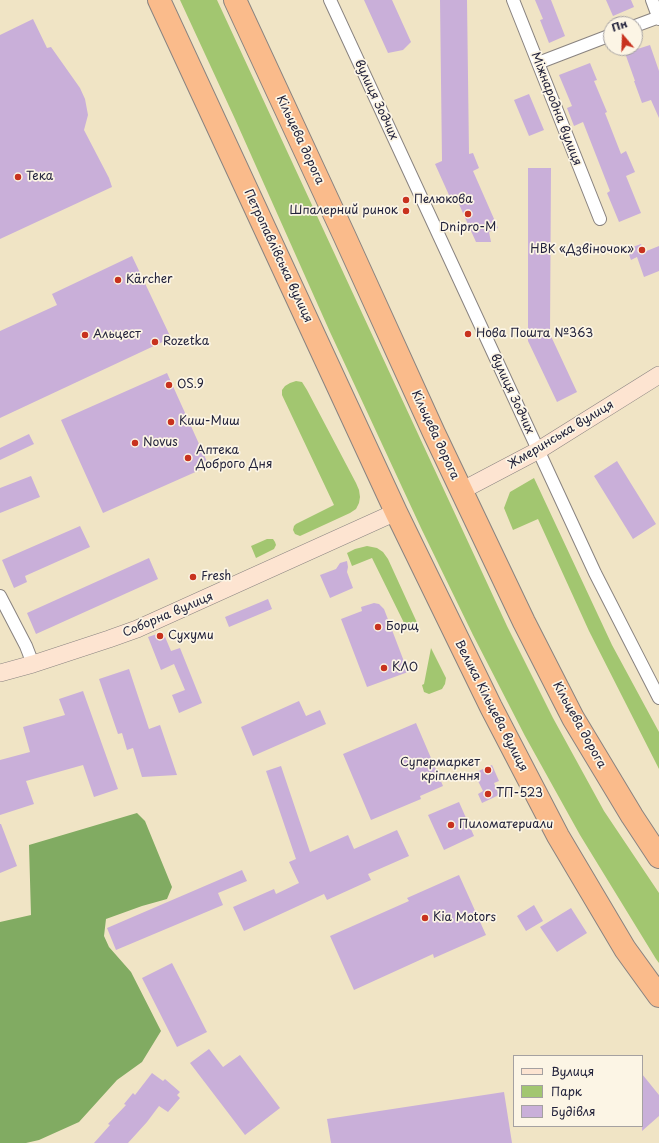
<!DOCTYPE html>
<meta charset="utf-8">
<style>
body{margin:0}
#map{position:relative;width:659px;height:1143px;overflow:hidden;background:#f0e4c5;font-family:"Playpen Sans",sans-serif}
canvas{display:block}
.legend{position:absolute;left:513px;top:1055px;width:130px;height:72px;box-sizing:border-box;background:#fcf5e5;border:1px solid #a5a1a1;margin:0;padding:5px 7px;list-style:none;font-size:12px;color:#22223b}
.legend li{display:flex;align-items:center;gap:8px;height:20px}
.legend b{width:20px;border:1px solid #a5a1a1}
.north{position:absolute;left:603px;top:16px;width:40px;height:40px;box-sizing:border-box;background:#fcf5e5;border:1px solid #a5a1a1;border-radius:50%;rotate:341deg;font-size:11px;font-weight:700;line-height:16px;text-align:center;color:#22223b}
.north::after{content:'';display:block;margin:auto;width:14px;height:18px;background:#c8321e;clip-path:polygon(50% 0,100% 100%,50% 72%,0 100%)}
</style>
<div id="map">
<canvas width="659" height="1143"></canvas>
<ul class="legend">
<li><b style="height:5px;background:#fde4d1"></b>Вулиця</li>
<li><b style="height:11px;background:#a2c670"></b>Парк</li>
<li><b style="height:11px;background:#c9afd9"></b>Будівля</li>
</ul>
<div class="north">Пн</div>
</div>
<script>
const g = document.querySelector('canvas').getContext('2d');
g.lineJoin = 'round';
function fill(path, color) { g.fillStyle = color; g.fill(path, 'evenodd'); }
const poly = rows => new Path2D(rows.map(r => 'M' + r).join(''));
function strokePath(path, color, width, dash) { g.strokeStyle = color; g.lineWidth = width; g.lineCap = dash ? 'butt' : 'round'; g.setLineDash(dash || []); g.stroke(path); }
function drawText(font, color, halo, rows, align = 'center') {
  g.font = font + ' "Playpen Sans",sans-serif'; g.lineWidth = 3.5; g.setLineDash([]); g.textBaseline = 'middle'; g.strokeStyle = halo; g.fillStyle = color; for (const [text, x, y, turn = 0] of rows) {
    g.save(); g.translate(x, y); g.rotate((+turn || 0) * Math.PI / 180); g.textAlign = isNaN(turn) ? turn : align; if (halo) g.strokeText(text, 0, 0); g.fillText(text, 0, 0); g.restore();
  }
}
const green = poly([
 [180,0,217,0,507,626,553,718,604,811,659,893,659,963,656,959,580,835,525,736,473,635,421,528,330,332,235,119],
 [296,381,302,382,307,390,356,483,359,490,360,497,359,503,356,509,350,513,300,536,295,534,293,530,294,526,296,524,334,505,282,395,282,390,285,386,290,383],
 [534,478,612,645,659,732,659,769,589,631,538,519,513,530,504,508,510,492],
 [267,539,273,539,275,542,276,545,274,549,256,558,251,546],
 [367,546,377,548,383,552,388,559,419,627,414,631,410,631,406,627,372,558,352,566,347,553,355,549],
 [431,648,446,678,445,684,442,689,429,694,424,692,422,685,424,684]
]);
const forest = poly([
 [137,813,145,821,172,887,167,899,142,906,106,919,104,936,109,947,131,972,161,1031,142,1062,117,1080,79,1122,39,1140,26,1143,0,1143,0,922,31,915,29,845]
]);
const building = poly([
 [364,0,392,0,411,42,403,50,388,53],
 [440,0,467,0,469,154,473,153,479,168,473,171,498,228,489,232,491,242,476,242,458,202,453,204,435,164,442,161],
 [535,0,551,0,565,36,549,43,540,20,543,19],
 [606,0,631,0,634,7,613,16],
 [33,19,47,48,51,47,80,88,85,99,88,115,84,130,109,178,112,187,0,239,0,35],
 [650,45,659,71,659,118,651,100,642,103,634,81,635,81,625,53],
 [590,63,597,80,594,81,607,112,605,113,621,154,626,151,635,172,626,176,641,213,619,222,607,193,610,191,583,122,574,126,567,108,572,106,559,75],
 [529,94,544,130,529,136,514,100],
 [528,168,551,168,550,334,577,392,557,402,528,341],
 [641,244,644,252,659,246,659,271,644,277,637,257,631,260,627,249],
 [132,256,171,338,0,418,0,331,57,305,52,294],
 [167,373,209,466,103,513,61,420],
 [29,434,34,444,0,460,0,448],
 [617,461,656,524,633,539,594,476],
 [31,476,40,497,0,513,0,488],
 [80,526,90,547,25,576,27,582,14,588,2,560],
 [149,558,158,579,36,634,27,613],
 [347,561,348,567,347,572,353,588,330,598,320,575,336,569,340,563],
 [268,599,272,609,229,627,225,617],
 [374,603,379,604,384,609,408,672,367,687,341,619,362,611,361,607],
 [163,632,171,651,180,648,202,703,179,713,172,695,185,690,174,664,161,670,148,637],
 [129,669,149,729,160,725,177,775,142,777,133,748,127,750,122,733,118,734,99,679],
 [83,691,118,789,94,797,83,765,26,781,34,804,0,815,0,760,30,752,23,727,65,715,59,699],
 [299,701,306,716,320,710,326,724,253,756,241,727],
 [416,723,443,786,420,796,421,799,371,820,343,754],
 [492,765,499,781,494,783,499,795,482,803,478,794,483,791,474,773],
 [281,766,310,852,348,835,354,849,397,830,409,856,368,874,371,880,327,900,324,894,244,931,233,907,274,889,276,894,299,883,289,862,296,859,266,771],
 [459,802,474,836,444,850,428,815],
 [0,824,1,824,17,866,0,873],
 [242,870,247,881,218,893,223,905,116,950,107,928],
 [459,875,486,935,434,958,433,954,354,990,330,936,409,901,407,898],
 [534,905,543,921,526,931,517,916],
 [571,908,587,933,557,952,540,927],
 [172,963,207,1032,177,1047,142,978],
 [209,1049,223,1067,240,1055,280,1108,245,1135,190,1063],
 [152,1073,163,1081,165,1079,180,1092,177,1095,180,1098,168,1112,159,1106,147,1122,128,1143,94,1143,110,1125,108,1124,126,1105,124,1104,133,1093,135,1095],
 [642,1074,659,1095,659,1116,642,1131],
 [504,1092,512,1143,331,1143,327,1119]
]);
const street = poly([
 [330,0,595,573,659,698],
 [513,0,600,219],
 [652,0,659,19],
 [635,26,659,17],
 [538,63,611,35],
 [0,596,26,646,33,664]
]);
const secondary = poly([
 [461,491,539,450,659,375],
 [0,673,33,664,109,639,137,629,396,512]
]);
const highway = poly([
 [159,0,396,512,491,707,558,836,625,949,659,996],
 [235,0,344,235,434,433,524,622,573,718,632,816,659,857]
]);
const markers = [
 [18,177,4,"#c8321e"],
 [406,200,4,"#c8321e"],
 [406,211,4,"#c8321e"],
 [468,214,4,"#c8321e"],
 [642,250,4,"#c8321e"],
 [118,280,4,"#c8321e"],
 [468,334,4,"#c8321e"],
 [85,335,4,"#c8321e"],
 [155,342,4,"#c8321e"],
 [169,385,4,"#c8321e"],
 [171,422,4,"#c8321e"],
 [135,443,4,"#c8321e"],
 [188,458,4,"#c8321e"],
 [193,577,4,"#c8321e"],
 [378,627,4,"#c8321e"],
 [160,636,4,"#c8321e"],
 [384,668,4,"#c8321e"],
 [488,770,4,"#c8321e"],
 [488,794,4,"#c8321e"],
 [451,825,4,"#c8321e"],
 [425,918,4,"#c8321e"]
];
const streetNames = [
 ["вулиця Зодчих",376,100,65],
 ["Міжнародна вулиця",556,109,69],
 ["Кільцева дорога",300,140,65],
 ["Петропавлівська вулиця",278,256,65],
 ["вулиця Зодчих",512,394,65],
 ["Кільцева дорога",435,435,65],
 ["Жмеринська вулиця",561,435,-31],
 ["Соборна вулиця",168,615,-23],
 ["Велика Кільцева вулиця",491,706,63],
 ["Кільцева дорога",579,725,61]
];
const poiNames = [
 ["Тека",26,177],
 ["Пелюкова",414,200],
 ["Шпалерний ринок",398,211,"right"],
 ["Dnipro-M",468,228,"center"],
 ["НВК «Дзвіночок»",634,250,"right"],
 ["Kärcher",126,280],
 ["Нова Пошта №363",476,334],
 ["Альцест",93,335],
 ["Rozetka",163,342],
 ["OS.9",177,385],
 ["Киш-Миш",179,422],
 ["Novus",143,443],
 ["Аптека",196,451],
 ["Доброго Дня",196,465],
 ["Fresh",201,577],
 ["Борщ",386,627],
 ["Сухуми",168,636],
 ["КЛО",392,668],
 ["Супермаркет",480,763,"right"],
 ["кріплення",480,777,"right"],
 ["ТП-523",496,794],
 ["Пиломатериали",459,825],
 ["Kia Motors",433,918]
];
fill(green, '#a2c670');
fill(forest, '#81ab62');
fill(building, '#c9afd9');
strokePath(street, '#898380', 14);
strokePath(secondary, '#898380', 18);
strokePath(highway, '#898380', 24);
strokePath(street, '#fff', 12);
strokePath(secondary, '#fde4d1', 17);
strokePath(highway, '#fabb8b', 22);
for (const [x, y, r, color] of markers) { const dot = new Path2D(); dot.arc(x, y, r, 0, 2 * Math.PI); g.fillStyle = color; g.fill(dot); strokePath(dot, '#fcf5e5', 1.5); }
drawText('12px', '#22223b', '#fcf5e5', streetNames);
drawText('12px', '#22223b', '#fcf5e5', poiNames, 'left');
</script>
